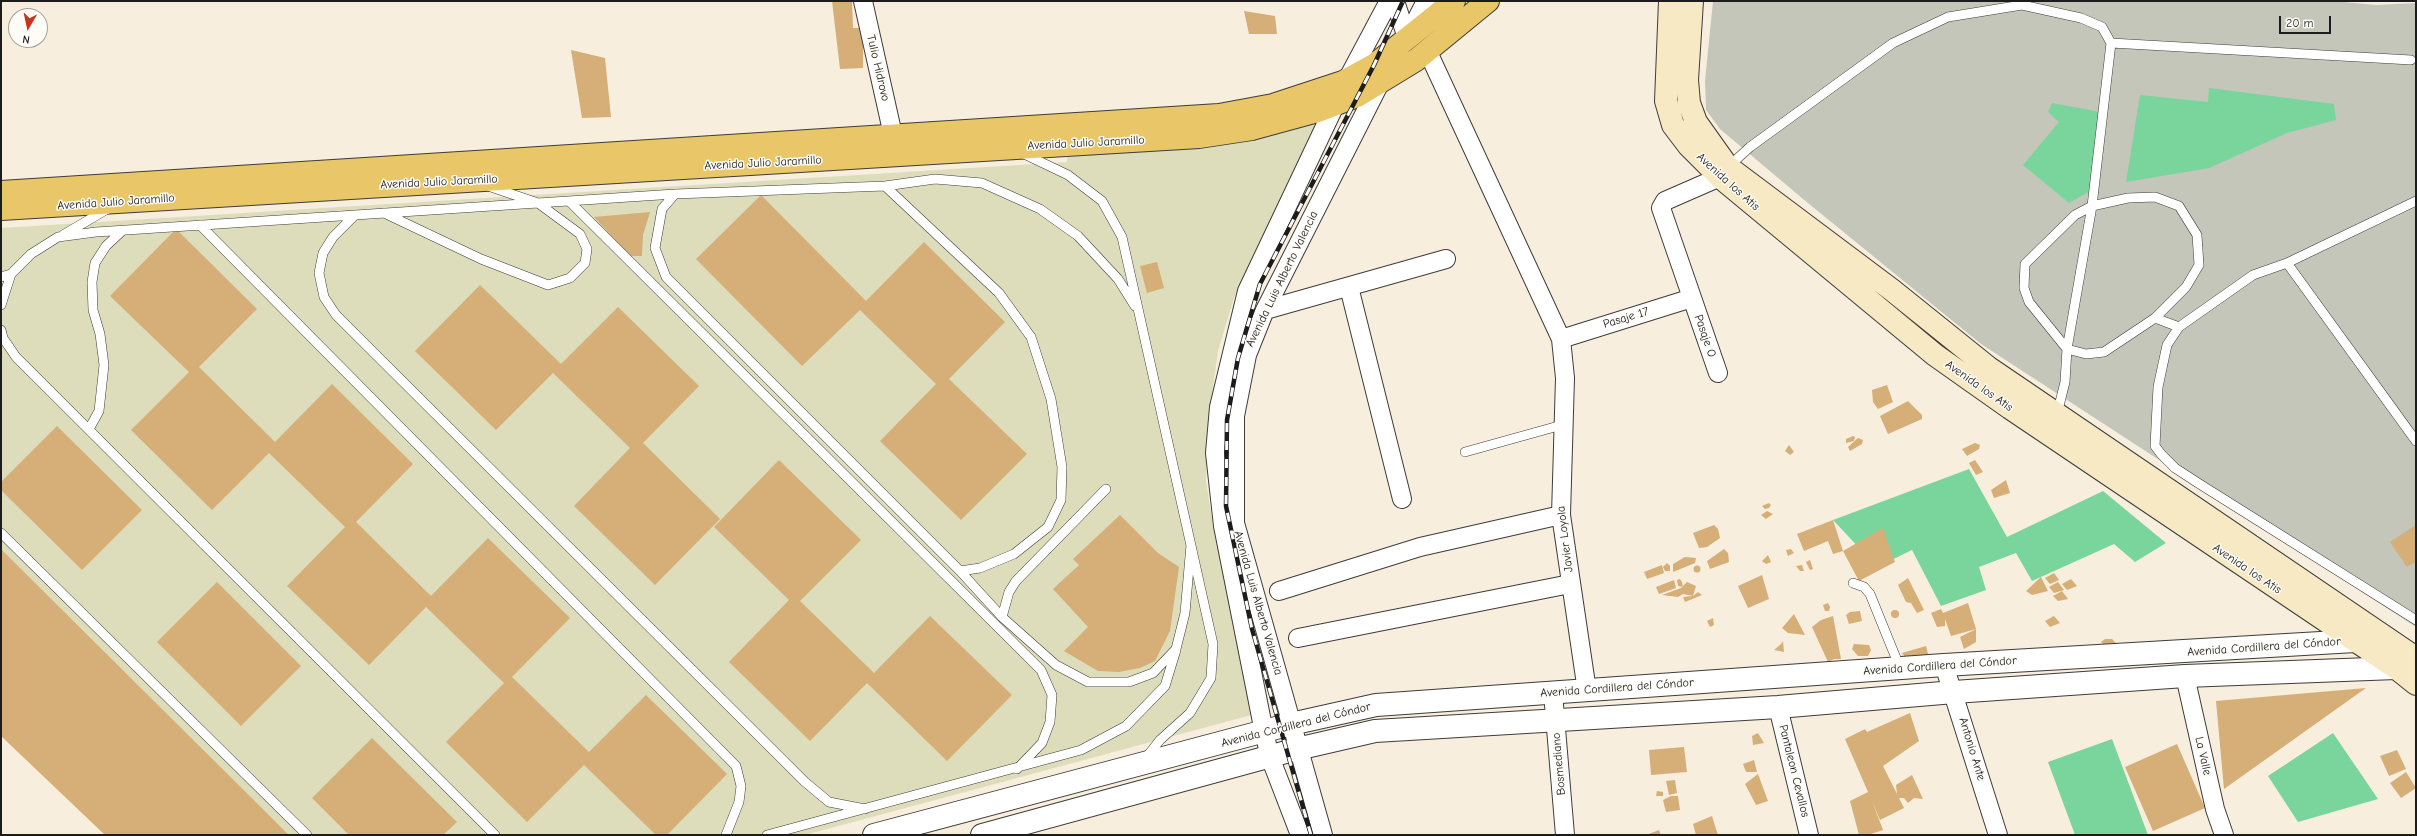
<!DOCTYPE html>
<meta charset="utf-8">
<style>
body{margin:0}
#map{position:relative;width:2417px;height:836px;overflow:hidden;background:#f8eede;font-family:"Comic Neue",sans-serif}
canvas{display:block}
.frame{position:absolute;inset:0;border:2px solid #1c1c1c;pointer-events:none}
.north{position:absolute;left:8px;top:8px;width:40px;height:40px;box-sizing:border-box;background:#fdfcf7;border:1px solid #a3a29f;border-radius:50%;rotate:189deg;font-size:11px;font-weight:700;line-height:16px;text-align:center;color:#1c1c1c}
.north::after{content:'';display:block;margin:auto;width:14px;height:18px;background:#c8321e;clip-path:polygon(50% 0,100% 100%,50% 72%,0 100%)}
.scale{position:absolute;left:2279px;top:16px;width:52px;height:18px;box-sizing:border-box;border:2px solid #1c1c1c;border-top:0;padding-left:5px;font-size:12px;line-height:14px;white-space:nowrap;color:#1c1c1c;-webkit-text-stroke:3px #fdfcf7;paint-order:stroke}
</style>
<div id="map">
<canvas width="2417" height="836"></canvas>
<div class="frame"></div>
<div class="north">N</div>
<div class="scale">20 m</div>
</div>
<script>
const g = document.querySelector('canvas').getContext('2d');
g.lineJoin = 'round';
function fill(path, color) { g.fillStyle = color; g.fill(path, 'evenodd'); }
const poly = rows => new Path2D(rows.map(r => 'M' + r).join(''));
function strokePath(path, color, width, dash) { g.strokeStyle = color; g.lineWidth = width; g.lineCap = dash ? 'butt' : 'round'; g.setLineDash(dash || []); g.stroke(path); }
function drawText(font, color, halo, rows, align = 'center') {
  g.font = font + ' "Comic Neue",sans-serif'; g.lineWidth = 3; g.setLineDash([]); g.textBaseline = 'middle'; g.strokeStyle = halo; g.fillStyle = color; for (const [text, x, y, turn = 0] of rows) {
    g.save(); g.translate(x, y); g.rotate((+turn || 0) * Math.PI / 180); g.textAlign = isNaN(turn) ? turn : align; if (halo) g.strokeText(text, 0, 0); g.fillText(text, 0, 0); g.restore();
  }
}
const built = poly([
 [1318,111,1316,127,1234,298,1218,351,1209,416,1206,481,1215,538,1259,713,805,835,289,835,1,549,1,228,1067,162,1067,144]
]);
const industrial = poly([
 [1713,1,2333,1,2376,5,2416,3,2416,627,1981,344,1803,199,1720,129,1706,110,1705,81]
]);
const green = poly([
 [2209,88,2334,104,2336,120,2287,133,2209,168,2126,182,2140,95,2208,102],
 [2052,103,2106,113,2092,190,2069,203,2023,165,2059,122,2048,112],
 [1969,469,2007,537,2103,491,2166,543,2135,562,2114,544,2032,581,2016,553,1979,567,1986,590,1941,606,1912,550,1877,567,1833,520],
 [2333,733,2378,799,2298,822,2268,776],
 [2112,739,2148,835,2075,835,2048,762]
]);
const building = poly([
 [832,1,852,1,853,28,863,28,863,68,840,69],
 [1244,11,1275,16,1277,34,1249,34],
 [571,50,605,58,611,117,582,118],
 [761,195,866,301,924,242,1005,322,949,379,1027,454,961,520,880,441,936,384,860,310,802,366,696,259],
 [650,212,643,235,642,256,630,256,594,217],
 [176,229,257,309,199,367,275,442,332,384,413,464,356,522,431,596,488,538,570,618,512,677,589,752,646,695,727,774,667,835,656,835,584,765,527,822,446,742,504,683,426,607,369,665,287,586,345,527,269,453,212,510,131,430,189,372,110,296],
 [1157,262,1164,288,1147,293,1140,266],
 [480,285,561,364,618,307,699,386,643,443,720,519,655,585,574,506,630,448,553,373,496,430,415,351],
 [1887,385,1893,402,1878,409,1873,402,1872,390],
 [1908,401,1922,415,1922,419,1888,434,1880,416],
 [57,426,142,510,82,570,1,490,1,482],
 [1853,436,1855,437,1854,441,1846,443,1846,439],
 [1858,438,1863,440,1862,444,1850,451,1848,447],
 [1975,443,1980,445,1979,449,1967,456,1962,449],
 [1789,445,1794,452,1790,455,1785,451],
 [779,460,861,540,800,601,874,673,930,616,1012,695,947,761,867,683,810,741,729,662,789,600,714,527],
 [1975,460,1983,472,1976,475,1969,463],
 [2006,480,2010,493,1994,498,1991,490],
 [1769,503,1771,505,1769,508,1765,509,1762,506],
 [1767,511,1773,514,1766,519,1761,515],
 [1120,515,1158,553,1179,567,1170,631,1155,661,1140,668,1119,672,1098,671,1064,651,1088,627,1053,589,1079,565,1073,559],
 [1833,520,1843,551,1883,528,1895,562,1859,581,1843,551,1833,554,1828,541,1804,551,1797,534],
 [1714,525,1718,529,1720,538,1707,547,1699,548,1693,533],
 [2416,525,2416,564,2415,562,2407,567,2390,542],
 [1,549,289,835,105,835,1,736],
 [1724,549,1728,553,1729,562,1710,569,1707,561],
 [1791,549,1794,553,1788,556,1786,550],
 [1768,555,1771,562,1766,564,1762,561],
 [1685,557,1696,558,1695,563,1673,572,1673,564],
 [1810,560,1813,569,1810,570,1806,562],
 [1667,563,1670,566,1670,571,1665,571,1663,567],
 [1662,565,1664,573,1647,579,1644,572],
 [1802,565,1804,571,1800,571,1796,566],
 '1693.5 569a3.5 3.5 0 1 1 7 0a3.5 3.5 0 1 1-7 0Z',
 [2054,573,2059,580,2050,584,2045,578],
 [1762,575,1769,599,1748,608,1738,586],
 [2041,577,2048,591,2032,595,2026,591],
 [1908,578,1924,610,1917,613,1911,603,1906,602,1898,585],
 [1680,579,1682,582,1683,587,1678,586,1677,580],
 [2071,579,2077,586,2067,590,2062,584],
 [1674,580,1676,588,1659,594,1656,587],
 [217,582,301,666,241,726,157,642],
 [1687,582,1696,586,1693,596,1683,594,1678,597,1662,595,1681,588],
 [2058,582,2064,590,2054,593,2049,587],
 [2062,591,2068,599,2058,601,2053,596],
 [1698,592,1702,595,1685,602,1683,597,1693,596],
 [1828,603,1830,607,1829,611,1825,611,1823,605],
 [1968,603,1976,629,1951,636,1945,619,1945,626,1937,627,1931,613,1941,609,1943,613],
 '1891 614a4 4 0 1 1 8 0a4 4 0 1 1-8 0Z',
 [1860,611,1862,621,1849,624,1846,615,1850,612],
 [1794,614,1805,635,1788,633,1782,628],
 [1833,616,1841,659,1834,659,1828,662,1812,627,1821,620],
 [2054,616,2060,623,2050,627,2045,621],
 [1713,618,1714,625,1710,627,1707,621],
 [1976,629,1976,642,1964,649,1960,637],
 [2105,639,2112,639,2117,644,2107,648,2101,642],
 [1783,641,1784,652,1774,650,1781,644],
 [1854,644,1869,645,1871,650,1868,656,1858,656,1852,649],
 [1926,646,1929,658,1907,660,1902,653],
 [2366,688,2224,789,2216,701],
 [1910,713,1919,741,1883,766,1897,794,1896,785,1912,775,1923,799,1914,798,1908,803,1904,798,1899,798,1904,808,1880,820,1872,801,1883,830,1868,835,1859,835,1850,801,1868,792,1845,739,1865,729,1867,732],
 [1758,733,1764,743,1753,745,1752,736],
 [372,738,457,822,443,835,349,835,312,798],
 [2177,744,2205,808,2153,831,2125,767],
 [1684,747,1687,772,1651,775,1649,750],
 [2397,750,2406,769,2389,776,2380,756],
 [1754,760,1757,772,1746,772,1743,764],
 [2406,772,2416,788,2401,798,2390,783],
 [1758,774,1768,801,1756,805,1745,784],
 [1675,780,1677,793,1669,795,1666,781],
 [1657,791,1663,792,1663,796,1656,796],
 [1671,796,1678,796,1680,810,1666,812,1663,800],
 [1712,816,1718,835,1696,835,1693,824],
 [1659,830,1661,835,1646,835]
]);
const service = poly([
 [2111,43,2411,60],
 [1022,153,1068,175,1102,201,1122,237,1213,644,1211,678,1190,713,1160,740,1145,759],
 [1728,167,1750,147,1893,43,1948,17,2022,5,2081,18,2102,27,2111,43,2092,206,2067,349],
 [885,186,935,179,982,183,1040,209,1078,236,1118,279,1135,306],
 [675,194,662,209,655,248,666,277,960,571,1002,617,1056,665,1088,682,1129,682,1153,673,1176,649,1185,613,1191,545],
 [569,201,1041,670,1052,695,1050,722,1042,743,1017,769],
 [384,213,481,259,548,285,570,278,585,263,587,249,580,234,538,203,488,186],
 [355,215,333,237,323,253,319,273,324,297,336,315,805,782,829,802,865,809],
 [200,225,736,766,741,786,739,802,726,835],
 [63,235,109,208],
 [2287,263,2416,201],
 [1,277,11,274],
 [1,305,11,274,31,254,58,237,96,232,675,194,885,186,999,293,1031,337,1051,399,1062,467,1061,500,1048,527,1014,554,980,568,960,571],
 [2155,318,2179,327,2253,275,2287,263,2416,441],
 [2179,327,2167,345,2158,387,2155,446,2161,454,2175,468,2198,483,2416,620],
 [1,330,3,338,16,357,495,835],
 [2057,414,2065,382,2067,349,2086,354,2104,352,2155,318,2186,287,2199,265,2197,235,2179,206,2155,197,2128,198,2092,206,2075,215,2025,264,2024,288,2029,302,2067,349],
 [89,429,99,411,104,365,100,334,93,310,92,282,95,263,106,246,122,231],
 [1465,452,1562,425],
 [1,533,307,835],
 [1853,583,1864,587,1870,594,1900,668],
 [1002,617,1009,592,1016,581,1106,489],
 [767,835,1081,750,1126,726,1165,686,1176,650]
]);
const minor = poly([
 [863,1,893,135],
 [1395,1,1407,38],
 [1408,36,1426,1],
 [1427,50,1561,339,1565,378,1561,515,1587,691],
 [1349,287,1402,499],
 [1265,310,1446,259],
 [1561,339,1692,298],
 [1718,373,1661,208,1665,201,1720,177],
 [1279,591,1420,547,1561,515],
 [1298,638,1570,584],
 [1944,665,1998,835],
 [2185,676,2215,809,2224,835],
 [1553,693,1565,835],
 [1778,707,1809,835],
 [1300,835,1270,757,1264,732,1223,526,1215,453,1219,407,1247,291,1347,80,1389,1],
 [1323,835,1235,523,1235,416,1247,355,1265,310,1382,79]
]);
const tertiary = poly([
 [874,835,1291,724,1376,705,1944,665,2355,641,2365,632],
 [982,835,1297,749,1375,731,1778,707,1954,692,2185,676,2396,668,2405,661]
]);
const secondary = poly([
 [1670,1,1666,101,1673,125,1689,146,1720,177,1935,355,2010,408,2396,668,2416,684],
 [1692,1,1687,80,1689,103,1696,122,1728,167,1892,290,1989,368,2416,658]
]);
const primary = poly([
 [1,192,1219,115,1273,105,1343,82,1374,65,1454,1],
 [1,209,1199,137,1252,129,1318,111,1357,96,1416,60,1488,1]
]);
const rail = poly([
 [1311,835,1252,629,1226,506,1227,420,1238,358,1260,284,1374,65,1403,1]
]);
const streetNames = [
 ["Tulio Hidrovo",878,68,77],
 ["Avenida Julio Jaramillo",1086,143,-3],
 ["Avenida Julio Jaramillo",763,163,-3],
 ["Avenida Julio Jaramillo",439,182,-3],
 ["Avenida los Atis",1728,182,42],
 ["Avenida Julio Jaramillo",116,202,-4],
 ["Avenida Luis Alberto Valencia",1282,279,-64],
 ["Pasaje 17",1626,318,-17],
 ["Pasaje O",1705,336,71],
 ["Avenida los Atis",1979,386,35],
 ["Javier Loyola",1565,539,-97],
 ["Avenida los Atis",2247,569,34],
 ["Avenida Luis Alberto Valencia",1258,603,74],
 ["Avenida Cordillera del Cóndor",2264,647,-4],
 ["Avenida Cordillera del Cóndor",1940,666,-4],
 ["Avenida Cordillera del Cóndor",1617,688,-4],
 ["Avenida Cordillera del Cóndor",1296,725,-14],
 ["Antonio Ante",1972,749,73],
 ["La Valle",2203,756,77],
 ["Bosmediano",1559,764,-95],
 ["Pantaleon Cevallos",1794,771,76]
];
fill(built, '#deddbb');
fill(industrial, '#c3c6b9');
fill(green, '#7ad59c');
fill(building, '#d5ae78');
strokePath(service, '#3d3c39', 10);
strokePath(minor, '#3d3c39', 20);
strokePath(tertiary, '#3d3c39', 24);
strokePath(secondary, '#3d3c39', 24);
strokePath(primary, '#3d3c39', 24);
strokePath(service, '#fff', 9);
strokePath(minor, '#fff', 18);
strokePath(tertiary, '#fff', 22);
strokePath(secondary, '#f6e9c3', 22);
strokePath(primary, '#e9c769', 22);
strokePath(rail, '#1c1c1c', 4.5);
strokePath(rail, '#fdfcf7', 3, [9]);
drawText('12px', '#1c1c1c', '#fdfcf7', streetNames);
</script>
